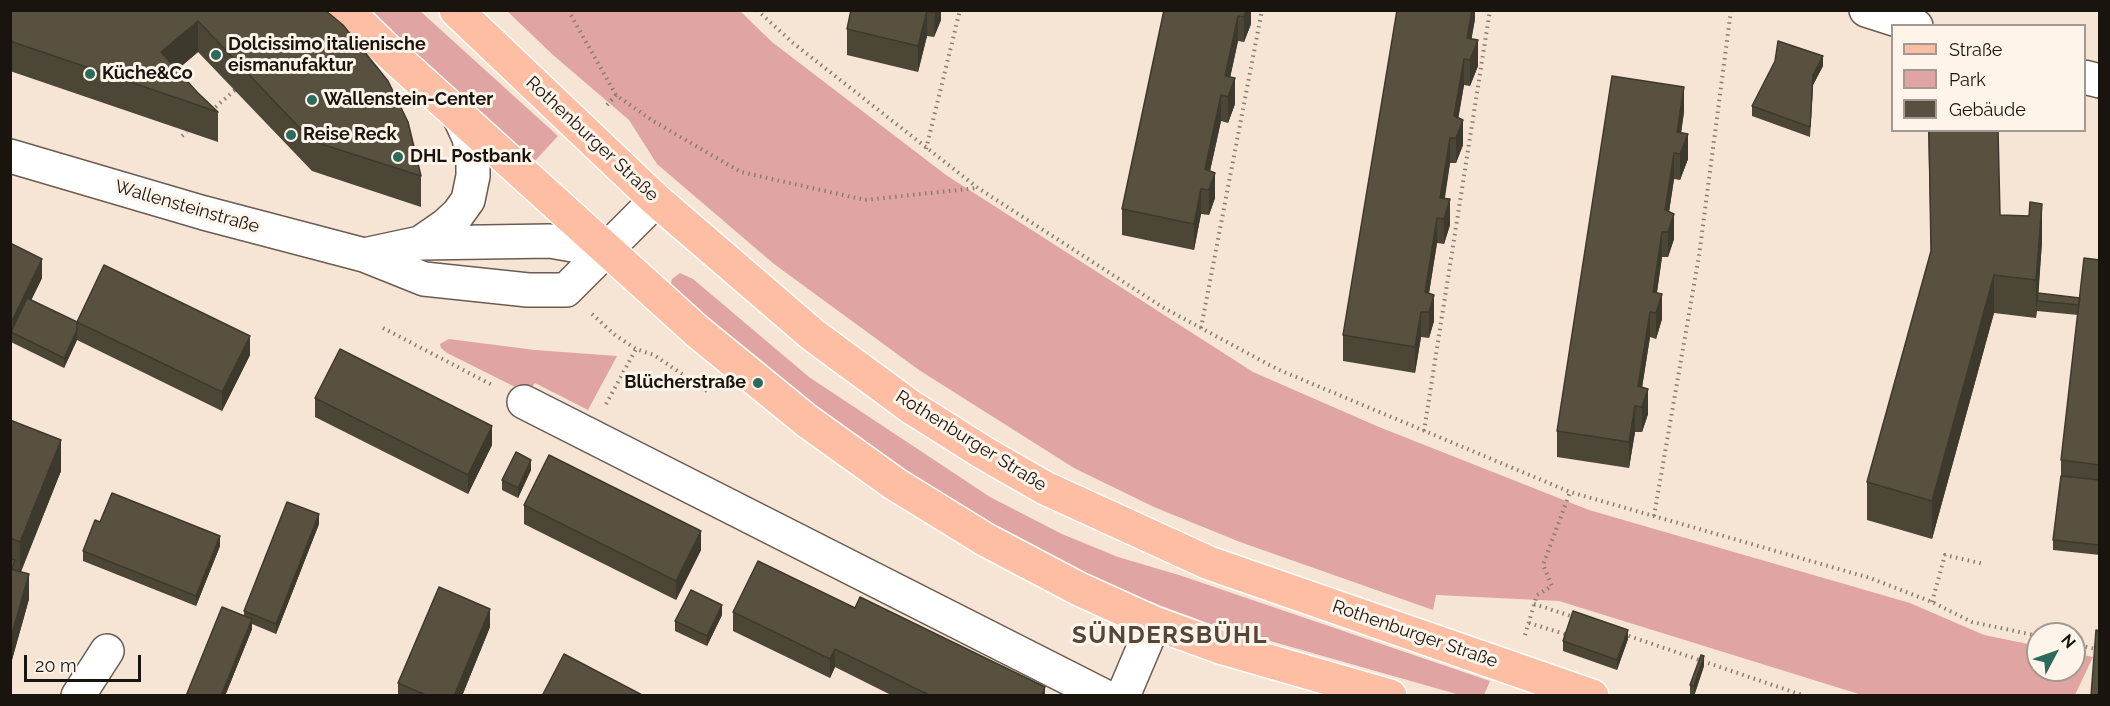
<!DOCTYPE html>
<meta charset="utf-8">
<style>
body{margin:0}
#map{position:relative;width:2110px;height:706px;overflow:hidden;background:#f6e5d5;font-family:Raleway,sans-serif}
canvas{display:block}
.frame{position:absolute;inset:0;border:12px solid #19140e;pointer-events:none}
.legend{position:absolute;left:1891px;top:24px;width:195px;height:108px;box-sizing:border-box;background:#fef4ea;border:2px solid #a29a92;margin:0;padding:8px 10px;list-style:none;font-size:18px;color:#19140e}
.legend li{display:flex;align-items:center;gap:12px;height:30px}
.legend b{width:30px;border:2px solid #a29a92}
.north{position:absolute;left:2026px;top:622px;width:60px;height:60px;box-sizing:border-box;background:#fef4ea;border:2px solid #a29a92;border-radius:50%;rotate:49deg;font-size:16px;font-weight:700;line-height:24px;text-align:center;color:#19140e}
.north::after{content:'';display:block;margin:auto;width:21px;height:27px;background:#2a6b5b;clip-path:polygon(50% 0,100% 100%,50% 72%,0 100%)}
.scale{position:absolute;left:24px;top:655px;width:117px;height:27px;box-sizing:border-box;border:3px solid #19140e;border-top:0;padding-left:8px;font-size:18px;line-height:21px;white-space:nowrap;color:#19140e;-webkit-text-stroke:4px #fef4ea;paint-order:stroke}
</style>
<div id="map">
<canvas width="2110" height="706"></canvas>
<div class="frame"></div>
<ul class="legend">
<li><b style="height:8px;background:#fdbea4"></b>Straße</li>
<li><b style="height:16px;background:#e0a5a2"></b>Park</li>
<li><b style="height:16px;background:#585140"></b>Gebäude</li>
</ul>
<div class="north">N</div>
<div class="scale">20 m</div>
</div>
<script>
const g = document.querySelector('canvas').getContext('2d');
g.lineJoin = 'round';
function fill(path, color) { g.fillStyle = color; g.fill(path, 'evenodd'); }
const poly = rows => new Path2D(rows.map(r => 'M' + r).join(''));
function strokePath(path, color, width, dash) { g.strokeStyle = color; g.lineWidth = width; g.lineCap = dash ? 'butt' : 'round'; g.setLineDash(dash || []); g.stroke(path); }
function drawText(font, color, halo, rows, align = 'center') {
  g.font = font + ' Raleway,sans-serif'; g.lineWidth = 6; g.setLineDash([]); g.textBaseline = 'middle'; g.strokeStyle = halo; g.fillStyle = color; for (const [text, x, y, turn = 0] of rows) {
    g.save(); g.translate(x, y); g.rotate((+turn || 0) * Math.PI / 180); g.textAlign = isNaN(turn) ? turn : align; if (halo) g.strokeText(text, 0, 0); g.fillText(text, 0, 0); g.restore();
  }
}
const green = poly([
 [370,11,420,11,558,136,534,162,421,61],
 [507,11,740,11,772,42,946,175,1253,372,1379,427,1589,510,1910,603,1984,635,2038,646,2038,670,2074,670,2074,653,2093,657,2075,695,1862,695,1559,601,1436,595,1433,610,1240,542,1154,507,1074,468,919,370,774,264,657,164,629,120,553,55],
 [680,273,693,279,809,377,990,497,1062,534,1118,557,1179,575,1490,681,1484,695,1460,695,1207,623,1135,596,1062,562,974,516,914,478,737,347,673,288,671,284,672,279],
 [449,339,535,350,617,356,588,410,535,383,527,393,447,353,441,348,440,344]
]);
const path = poly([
 [568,10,616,95,653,121,741,172,865,200,977,188],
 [757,10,793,43,978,188,1164,308,1277,369,1570,492,1870,578,1932,602,1972,622,2038,636],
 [607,105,616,95],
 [211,111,235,90],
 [182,136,187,132],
 [926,149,960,10],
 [592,314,615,335,636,349,654,355,707,391],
 [383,328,494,386],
 [1201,328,1262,10],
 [606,404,636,349],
 [1424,431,1490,10],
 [1654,516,1699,256,1731,10],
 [1932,602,1945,555,1984,564],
 [1534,604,1574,617],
 [1529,623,1568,635],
 [1623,634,1805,696],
 [1525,635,1537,595,1552,586,1543,565,1570,492],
 [2074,644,2100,650]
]);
const minor = poly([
 [1866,10,1916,26],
 [2084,77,2100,81],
 [10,156,204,213,364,255,424,279,528,290,566,290,656,200],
 [420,243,446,225,458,214,468,200,473,176,473,161,469,138,458,114],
 [364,255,420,243,550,241,607,251],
 [524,402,1104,696],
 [78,696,107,651],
 [1123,696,1154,623]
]);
const major = poly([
 [346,10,392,55,698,332,807,421,895,484,986,540,1079,589,1154,623,1223,648,1390,696],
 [456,10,656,200,813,335,911,407,984,453,1045,488,1209,563,1592,696]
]);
const wall = poly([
 [10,10,325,10,421,176,421,207,312,171,198,52,177,70,197,92,218,112,218,142,10,71],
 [851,10,941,10,941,20,934,37,927,36,918,72,847,55,847,29],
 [1164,10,1251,10,1251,24,1244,42,1238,41,1230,77,1235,104,1228,123,1221,121,1210,171,1215,198,1209,215,1201,214,1194,250,1122,235,1122,209],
 [1475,10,1475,19,1471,39,1478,66,1470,86,1464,85,1458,118,1463,145,1456,163,1450,163,1445,198,1450,225,1444,244,1437,243,1429,293,1434,321,1429,338,1421,337,1415,373,1343,361,1343,335],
 [1823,66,1813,85,1810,137,1752,116,1752,106],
 [1684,112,1681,133,1688,159,1680,180,1674,179,1669,212,1674,239,1668,257,1662,257,1657,292,1662,319,1656,339,1650,337,1642,387,1648,414,1642,432,1635,432,1629,468,1557,457,1557,431],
 [1928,130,1998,130,2000,215,2042,242,2038,293,2080,298,2100,260,2100,555,2053,550,2053,540,2061,476,2061,460,2078,315,2037,311,2036,318,1994,313,1932,539,1867,520,1867,482,1931,253],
 [10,243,42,278,31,300,77,322,250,355,222,411,77,340,64,368,11,342],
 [315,398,492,445,468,494,315,417],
 [10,420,61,471,21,572,29,599,10,667],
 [531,470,518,498,502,490,502,480],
 [524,505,701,550,676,600,524,524],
 [100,522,220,546,196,606,83,561,83,551],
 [319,524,276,634,252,624,252,629,225,696,186,696,244,616,244,611],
 [855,608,1045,696,893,696,835,667,830,678,733,631,733,612],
 [722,615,707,646,675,631,675,621],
 [490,627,462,696,398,696,398,683],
 [1628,639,1617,670,1563,651,1563,641],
 [1704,666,1694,696,1690,695,1690,685]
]);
const shadedWall = poly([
 [935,10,941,10,941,20,934,37],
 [1246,10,1251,10,1251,24,1244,42,1244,17],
 [1472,10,1475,10,1475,19,1468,60,1467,38],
 [927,11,927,36,918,72,918,46],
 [1238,16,1238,41,1226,97,1225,76],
 [198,21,198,52,161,83,161,52],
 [1478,40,1478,66,1470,86,1470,60],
 [1823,56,1823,66,1813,85,1810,137,1813,75],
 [1464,59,1464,85,1455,138,1454,116],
 [1235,78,1235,104,1228,123,1228,97],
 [1684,87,1684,112,1678,154,1677,132],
 [1221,95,1221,121,1206,189,1205,169],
 [1463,120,1463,145,1456,163,1456,138],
 [1688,134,1688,159,1680,180,1680,154],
 [1450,138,1450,163,1441,218,1440,198],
 [1674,153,1674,179,1666,232,1665,210],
 [1215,173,1215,198,1209,215,1209,190],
 [1201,189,1201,214,1194,250,1194,224],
 [1450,199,1450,225,1444,244,1444,219],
 [2042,204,2042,242,2038,301,2037,301,2036,318,2036,280],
 [1674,214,1674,239,1668,257,1668,232],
 [1437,218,1437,243,1426,312,1425,292],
 [1662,232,1662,257,1654,313,1653,292],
 [42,259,42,278,15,334,13,333,13,319],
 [1994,275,1994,313,1932,539,1932,501],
 [1662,294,1662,319,1656,339,1656,313],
 [1434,295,1434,321,1429,338,1429,312],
 [1421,312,1421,337,1415,373,1415,347],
 [1650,312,1650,337,1639,407,1638,386],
 [77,330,77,340,64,368,64,358],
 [250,336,250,355,222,411,222,392],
 [1648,389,1648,414,1642,432,1642,407],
 [1635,406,1635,432,1629,468,1629,442],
 [492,426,492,445,468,494,468,475],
 [61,440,61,471,20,573,20,542],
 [531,460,531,470,518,498,518,488],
 [319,514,319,524,276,634,276,624],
 [701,531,701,550,676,600,676,581],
 [220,536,220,546,196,606,196,596],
 [29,574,29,599,10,667,10,641],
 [722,605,722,615,707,646,707,636],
 [490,609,490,627,462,696,454,696],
 [252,619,252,629,225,696,221,696],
 [1628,630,1628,639,1617,670,1617,660],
 [835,649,835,667,830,678,830,659],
 [1704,656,1704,666,1694,696,1694,686],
 [1045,687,1045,696,1041,696]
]);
const building = poly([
 [10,10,325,10,343,25,388,81,408,122,421,176,312,141,198,21,161,52,197,92,218,112,10,41,10,10],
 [851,10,935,10,934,12,927,11,918,46,847,29,851,10],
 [1164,10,1246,10,1244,17,1238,16,1225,76,1235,78,1228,97,1221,95,1205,169,1215,173,1209,190,1201,189,1194,224,1122,209,1164,10],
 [1397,10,1472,10,1467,38,1478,40,1470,60,1464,59,1454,116,1463,120,1456,138,1450,138,1440,198,1450,199,1444,219,1437,218,1425,292,1434,295,1429,312,1421,312,1415,347,1343,335,1397,10],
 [1778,41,1823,56,1813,75,1810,127,1752,106,1775,61,1778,41],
 [1612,76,1684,87,1677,132,1688,134,1680,154,1674,153,1665,210,1674,214,1668,232,1662,232,1653,292,1662,294,1656,313,1650,312,1638,386,1648,389,1642,407,1635,406,1629,442,1557,431,1612,76],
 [1929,130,1998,130,2000,215,2029,216,2030,202,2042,204,2036,280,1994,275,1932,501,1867,482,1931,251,1929,130],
 [10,243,42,259,13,319,10,318,10,243],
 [2084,258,2100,260,2100,465,2061,460,2084,258],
 [104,265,250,336,222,392,77,322,104,265],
 [2038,293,2080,298,2079,305,2037,301,2038,293],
 [27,298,77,322,77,330,64,358,11,332,27,298],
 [340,349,492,426,468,475,315,398,340,349],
 [10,420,61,440,20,542,10,538,10,420],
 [516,452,531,460,518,488,502,480,516,452],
 [549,455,701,531,676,581,524,505,549,455],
 [2061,476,2100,480,2100,545,2053,540,2061,476],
 [112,493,220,536,196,596,83,551,95,520,100,522,112,493],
 [287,502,319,514,276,624,244,611,287,502],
 [10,559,15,560,12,569,10,569,10,559],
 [758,561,855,608,860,597,1045,687,1041,696,931,696,835,649,830,659,733,612,758,561],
 [10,569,29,574,10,641,10,569],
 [439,587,490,609,454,696,428,696,398,683,439,587],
 [691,590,722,605,707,636,675,621,691,590],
 [222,607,252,619,221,696,186,696,222,607],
 [1573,611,1628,630,1617,660,1563,641,1573,611],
 [2096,630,2100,631,2100,696,2091,696,2096,630],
 [564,654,644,696,542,696,564,654],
 [1701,655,1704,656,1694,686,1690,685,1701,655]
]);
const markers = [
 [216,55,6,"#2a6b5b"],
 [90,74,6,"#2a6b5b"],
 [312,100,6,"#2a6b5b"],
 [291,135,6,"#2a6b5b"],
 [398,157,6,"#2a6b5b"],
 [758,383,6,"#2a6b5b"]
];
const poiNames = [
 ["Dolcissimo italienische",228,45],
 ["eismanufaktur",228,66],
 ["Küche&Co",102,74],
 ["Wallenstein-Center",324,100],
 ["Reise Reck",303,135],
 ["DHL Postbank",410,157],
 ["Blücherstraße",746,383,"right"]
];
const streetNames = [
 ["Rothenburger Straße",592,139,43],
 ["Wallensteinstraße",187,207,16],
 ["Rothenburger Straße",971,441,32],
 ["Rothenburger Straße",1415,634,19]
];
const districtNames = [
 ["SÜNDERSBÜHL",1170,636]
];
fill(green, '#e0a5a2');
strokePath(minor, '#6b5c4f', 36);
strokePath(major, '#fff', 36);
strokePath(path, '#887d72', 4, [1.5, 4.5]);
strokePath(minor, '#fff', 33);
strokePath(major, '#fdbea4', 33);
fill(wall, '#4c4637');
fill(shadedWall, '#3e392d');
fill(building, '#585140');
strokePath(building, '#3e392d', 1.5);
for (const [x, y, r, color] of markers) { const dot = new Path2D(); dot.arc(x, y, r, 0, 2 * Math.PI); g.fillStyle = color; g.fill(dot); strokePath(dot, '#fef4ea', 2); }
drawText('bold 18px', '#19140e', '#fef4ea', poiNames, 'left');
drawText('18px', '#19140e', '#fef4ea', streetNames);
g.letterSpacing = '1.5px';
drawText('bold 24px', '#544639', '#fef4ea', districtNames);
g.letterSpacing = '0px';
</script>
